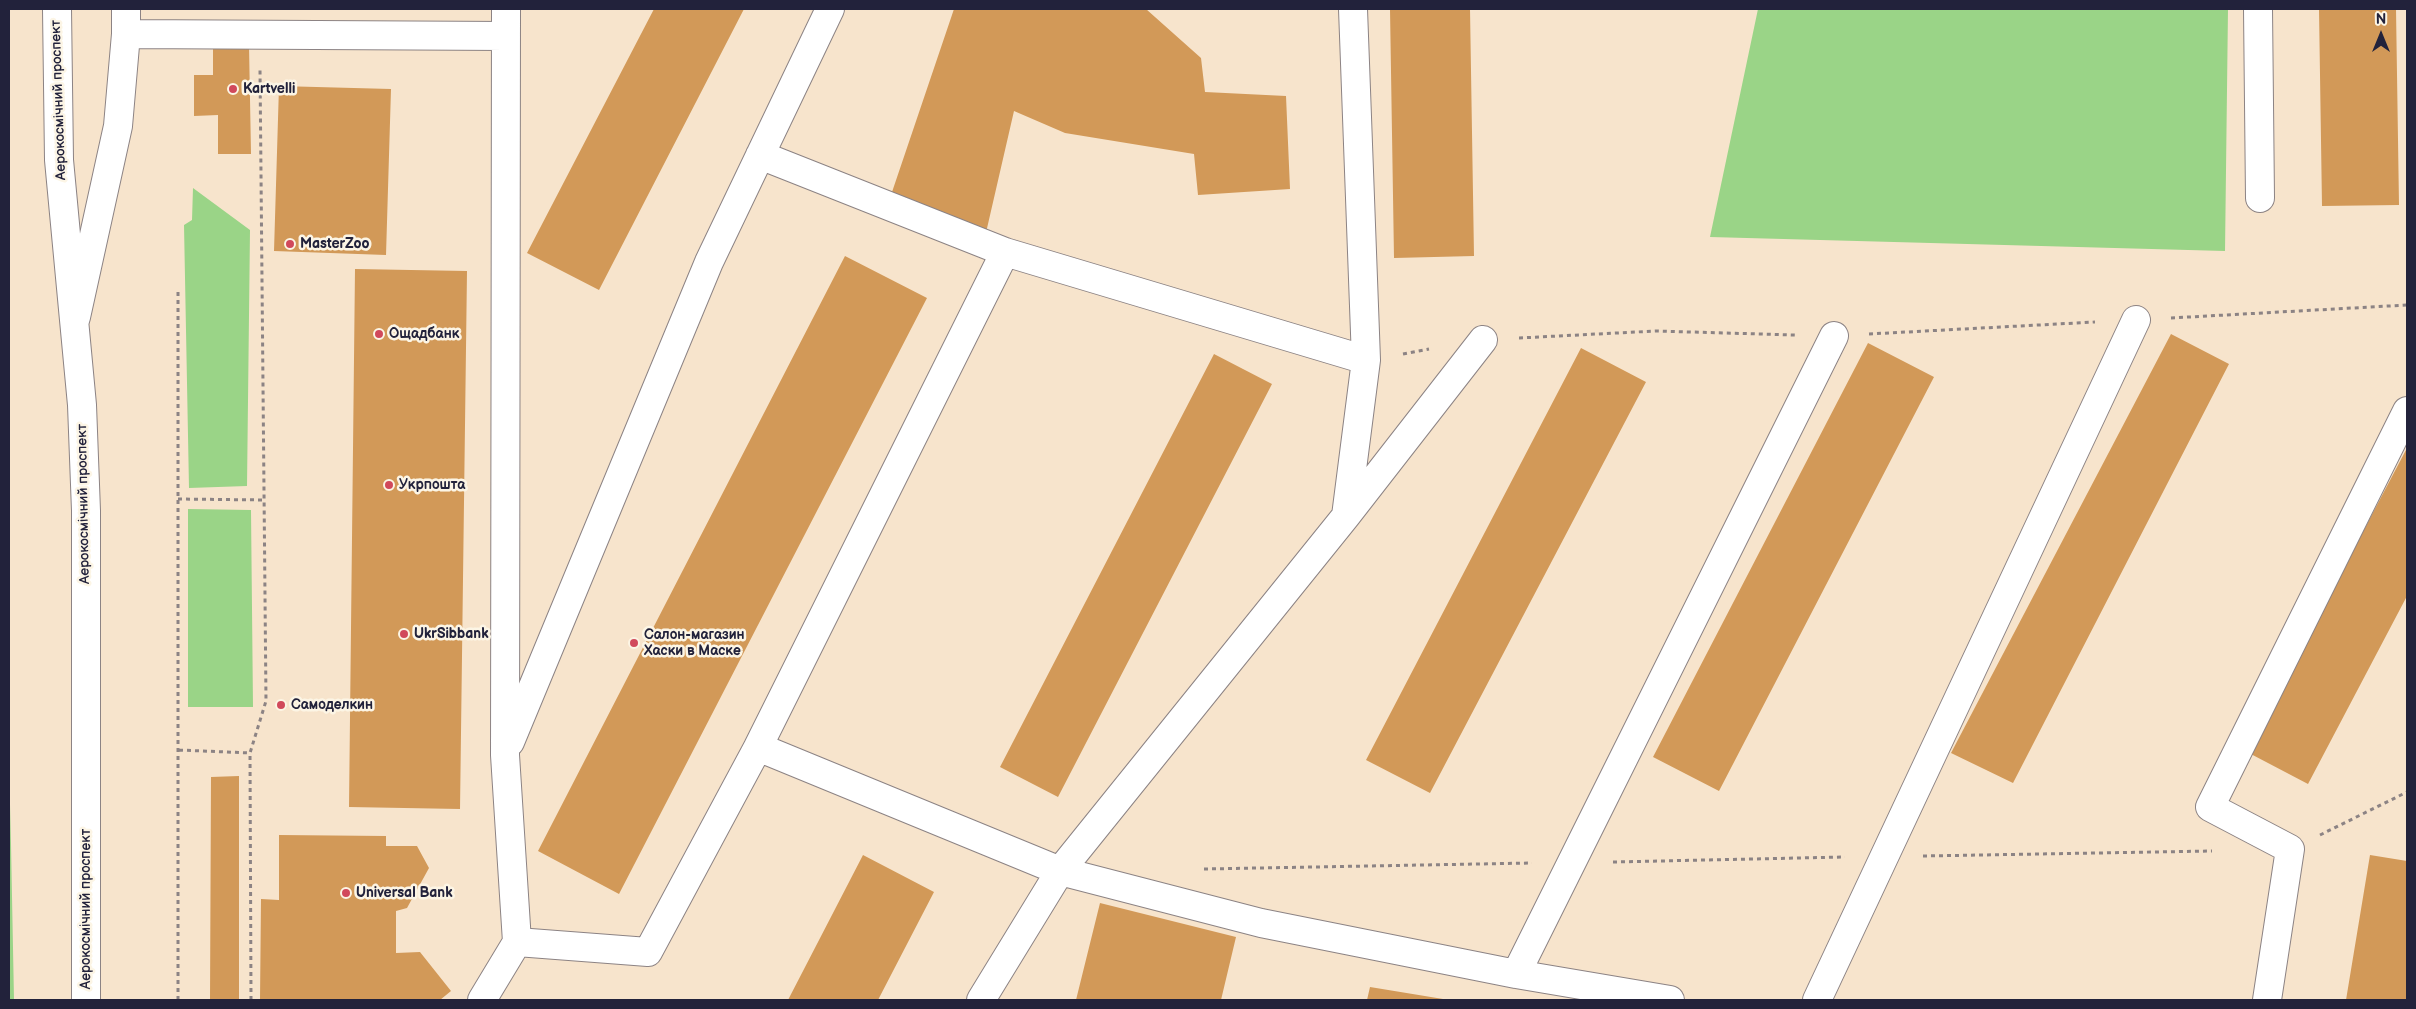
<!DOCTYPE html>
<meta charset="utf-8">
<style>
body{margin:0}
#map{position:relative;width:2416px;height:1009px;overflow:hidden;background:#f7e4cc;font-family:"Balsamiq Sans",sans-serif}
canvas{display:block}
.frame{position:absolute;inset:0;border:10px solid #22223b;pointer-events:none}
.north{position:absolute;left:2356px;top:10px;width:50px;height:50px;-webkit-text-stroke:4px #fcf5e5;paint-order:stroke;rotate:0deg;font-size:14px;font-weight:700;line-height:20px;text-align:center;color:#22223b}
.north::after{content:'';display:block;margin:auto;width:18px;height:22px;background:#22223b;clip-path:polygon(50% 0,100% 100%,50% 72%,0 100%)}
</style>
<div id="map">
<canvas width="2416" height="1009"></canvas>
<div class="frame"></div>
<div class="north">N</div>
</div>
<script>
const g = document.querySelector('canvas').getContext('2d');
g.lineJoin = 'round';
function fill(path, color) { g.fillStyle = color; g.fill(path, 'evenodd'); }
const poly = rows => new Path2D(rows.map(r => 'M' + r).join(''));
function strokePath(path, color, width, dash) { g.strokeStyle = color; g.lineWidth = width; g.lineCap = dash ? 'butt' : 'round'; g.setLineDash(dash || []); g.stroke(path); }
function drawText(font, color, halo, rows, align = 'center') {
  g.font = font + ' "Balsamiq Sans",sans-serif'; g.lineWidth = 5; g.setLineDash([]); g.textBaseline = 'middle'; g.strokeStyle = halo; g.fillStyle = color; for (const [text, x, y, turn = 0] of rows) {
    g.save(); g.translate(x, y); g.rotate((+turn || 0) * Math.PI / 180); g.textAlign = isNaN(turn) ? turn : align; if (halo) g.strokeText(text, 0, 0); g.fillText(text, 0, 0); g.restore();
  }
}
const green = poly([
 [1758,9,2228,9,2225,251,1710,237],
 [193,188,250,230,247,486,189,488,184,225,192,220],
 [188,509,251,510,253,707,188,707],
 [9,765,11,844,14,1000,9,1000]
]);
const building = poly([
 [654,9,744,9,599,290,527,253],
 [954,9,1146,9,1201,58,1205,92,1286,96,1290,189,1198,195,1194,154,1065,133,1014,111,985,237,891,195],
 [1390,9,1470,9,1474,256,1394,258],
 [2319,9,2396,9,2399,205,2322,206],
 [249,45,251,154,218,154,218,115,194,116,194,75,213,75,213,46],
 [279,86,391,89,386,255,274,251],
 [845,256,927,298,619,894,538,851],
 [355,269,467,271,460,809,349,807],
 [2171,334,2229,364,2013,783,1951,753],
 [1868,343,1934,377,1719,791,1653,757],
 [1581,348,1646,382,1430,793,1366,760],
 [1214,354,1272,384,1058,797,1000,767],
 [2407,448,2407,596,2308,784,2247,752],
 [239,776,239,1000,210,1000,211,777],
 [279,835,386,836,386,846,417,846,429,868,407,908,396,911,396,953,420,952,451,991,440,1000,260,1000,261,899,279,900],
 [863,855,934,892,878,1000,788,1000],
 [2370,855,2407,861,2407,1000,2346,1000],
 [1100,903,1236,937,1221,1000,1076,1000],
 [1370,987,1443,999,1443,1000,1367,1000]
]);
const path = poly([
 [2171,318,2407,305],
 [1869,334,2095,322],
 [1519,338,1656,331,1795,335],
 [1403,354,1429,349],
 [178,499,266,500],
 [179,750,250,753],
 [2320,835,2407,792],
 [1923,856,2212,851],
 [1613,862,1845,857],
 [1204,869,1532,863],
 [178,1000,178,290],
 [251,1000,250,753,266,701,260,69]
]);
const minor = poly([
 [2258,9,2260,198],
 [126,34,506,36],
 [760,155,1005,252],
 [76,317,118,126,126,34,126,9],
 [1346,516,1366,360,1353,9],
 [510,742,709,262,830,9],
 [758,747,1005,252,1366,360],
 [517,942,648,952,758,747,1060,871,1261,923,1516,974,1670,1000],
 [1516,974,1834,336],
 [482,1000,517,942,505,755,506,9],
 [981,1000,1060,871,1346,516,1483,340],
 [1817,1000,2136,320],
 [2267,1000,2290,849,2210,807,2407,411]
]);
const major = poly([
 [57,9,59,160,82,405,86,511,86,1000]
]);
const markers = [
 [233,89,5,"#d1495b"],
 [290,244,5,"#d1495b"],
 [379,334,5,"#d1495b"],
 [389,485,5,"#d1495b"],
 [404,634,5,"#d1495b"],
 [634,643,5,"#d1495b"],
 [281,705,5,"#d1495b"],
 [346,893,5,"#d1495b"]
];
const poiNames = [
 ["Kartvelli",243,89],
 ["MasterZoo",300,244],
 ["Ощадбанк",389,334],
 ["Укрпошта",399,485],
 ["UkrSibbank",414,634],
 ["Салон-магазин",644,635],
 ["Хаски в Маске",644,651],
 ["Самоделкин",291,705],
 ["Universal Bank",356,893]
];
const streetNames = [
 ["Аерокосмічний проспект",59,100,-92],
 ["Аерокосмічний проспект",84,504,-91],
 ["Аерокосмічний проспект",86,909,-90]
];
fill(green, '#9ad487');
fill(building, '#d29958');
strokePath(minor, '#8c8384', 30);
strokePath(major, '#8c8384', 30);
strokePath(path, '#8c8384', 3, [4, 4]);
strokePath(minor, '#fff', 28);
strokePath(major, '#fff', 28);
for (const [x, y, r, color] of markers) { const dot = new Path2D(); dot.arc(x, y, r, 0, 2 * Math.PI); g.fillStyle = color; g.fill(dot); strokePath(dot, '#fcf5e5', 2); }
drawText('bold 14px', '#22223b', '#fcf5e5', poiNames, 'left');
drawText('14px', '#22223b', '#fcf5e5', streetNames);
</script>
